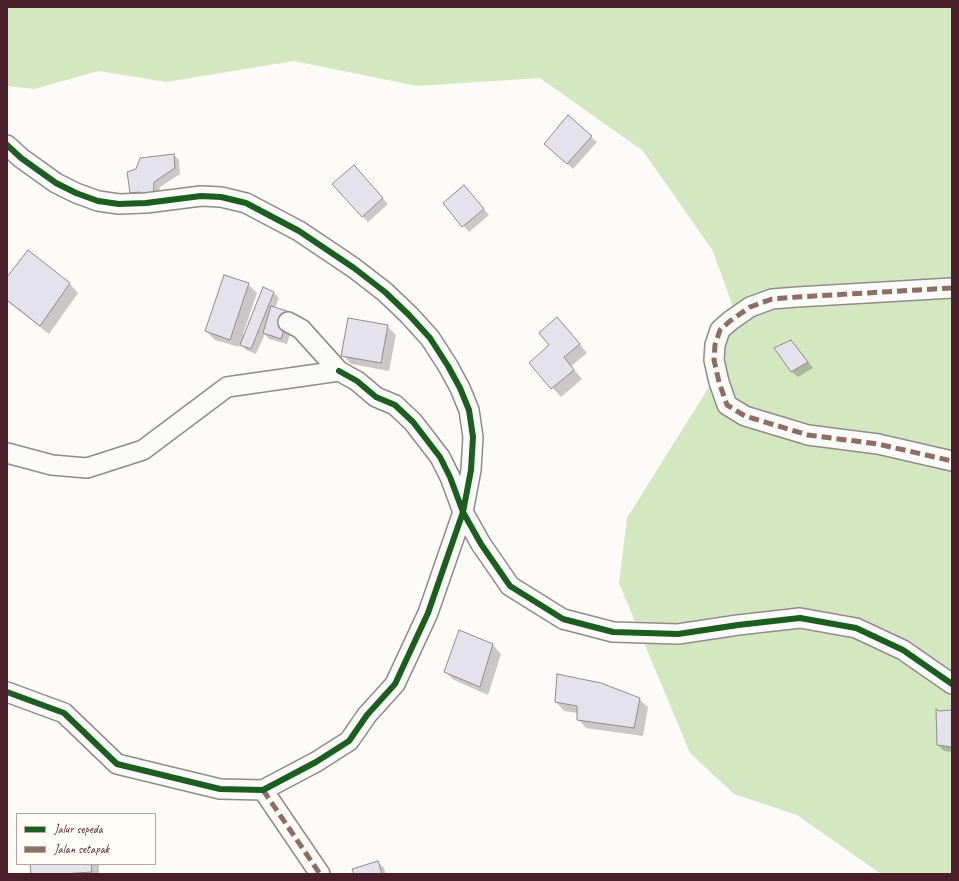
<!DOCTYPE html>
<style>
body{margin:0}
#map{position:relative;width:959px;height:881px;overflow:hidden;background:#fcfbf8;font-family:Caveat,sans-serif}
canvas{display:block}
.frame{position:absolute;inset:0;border:8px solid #4a1f2b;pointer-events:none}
.legend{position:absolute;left:16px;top:813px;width:140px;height:52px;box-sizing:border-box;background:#fdfcf7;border:1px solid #b5a4a5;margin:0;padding:5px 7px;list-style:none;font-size:12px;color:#4a1f2b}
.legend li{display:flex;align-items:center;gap:8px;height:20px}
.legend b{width:20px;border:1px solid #b5a4a5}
</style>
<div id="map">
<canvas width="959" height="881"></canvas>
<div class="frame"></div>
<ul class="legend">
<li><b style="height:5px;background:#1b5e20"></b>Jalur sepeda</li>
<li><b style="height:5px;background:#8d6e63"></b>Jalan setapak</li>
</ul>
</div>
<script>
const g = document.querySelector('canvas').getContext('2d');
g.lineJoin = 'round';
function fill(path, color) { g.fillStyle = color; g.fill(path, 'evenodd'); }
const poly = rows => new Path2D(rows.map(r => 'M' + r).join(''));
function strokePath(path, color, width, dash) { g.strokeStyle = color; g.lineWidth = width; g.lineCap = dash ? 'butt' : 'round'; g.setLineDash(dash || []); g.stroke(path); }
const green = poly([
 [7,7,952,7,952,874,881,874,797,815,734,794,690,753,619,583,627,518,719,371,734,310,713,251,643,151,540,78,417,86,294,61,166,82,99,71,34,89,7,86]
]);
const shadow = poly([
 [591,137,597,142,573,169,551,149],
 [174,155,179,160,180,174,160,187,158,203,137,198,131,193,137,169],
 [359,172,388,204,368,222,362,216],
 [469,192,489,215,469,232,444,203],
 [28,252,70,284,78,293,49,334,7,301,7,279],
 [248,284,257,293,243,334,245,335,274,293,279,298,275,308,290,313,295,318,287,344,269,339,265,334,256,354,246,350,240,344,239,347,215,340,206,331],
 [387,326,396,335,389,371,351,364,343,355],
 [565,327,587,353,571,366,582,379,561,397,530,363,551,345],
 [791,341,796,346,813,368,798,377,792,372,776,348],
 [460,631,493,645,501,654,488,695,454,680,445,672],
 [639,699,648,707,643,736,586,728,578,719,578,713,564,711,556,702],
 [952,711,952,752,944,751,938,745,939,712],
 [378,862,384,868,386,874,355,874],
 [31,864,99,864,99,874,32,874]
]);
const building = poly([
 [568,115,592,136,567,164,544,144,568,115],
 [174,154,175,168,154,182,153,198,141,199,140,192,130,193,127,172,136,169,140,158,174,154],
 [354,165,383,198,362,217,332,184,354,165],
 [464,185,484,209,462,227,443,203,464,185],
 [28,250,70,283,40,326,7,300,7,277,28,250],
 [224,275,249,283,230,340,205,331,224,275],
 [263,287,274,292,251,349,240,345,263,287],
 [271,306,290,312,281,339,263,333,271,306],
 [557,317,580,344,564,357,574,370,551,389,529,363,549,345,539,333,557,317],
 [348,318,388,325,381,363,341,356,348,318],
 [791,340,808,362,791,372,774,348,791,340],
 [459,630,493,644,480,687,444,672,459,630],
 [557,674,601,683,640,698,634,728,577,720,577,706,555,702,557,674],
 [936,709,939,711,952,710,952,747,937,745,936,709],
 [378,861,382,874,354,874,352,869,378,861],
 [30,864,91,864,92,872,63,874,31,874,30,864]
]);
const minor = poly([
 [7,145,21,158,56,183,76,193,98,201,119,204,146,203,201,196,221,197,246,203,299,231,354,268,385,292,409,315,430,338,448,366,460,388,469,410,473,437,471,470,463,512,428,613,395,684,367,715,349,741,316,762,263,790,220,789,117,764,64,713,7,692],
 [952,288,797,297,772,299,750,307,730,321,720,330,715,345,714,360,719,382,727,405,745,416,808,435,878,444,952,461],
 [339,371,357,381,376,397,395,405,413,422,440,457,450,477,463,512,481,544,510,586,563,619,613,632,678,634,738,625,800,618,856,628,903,650,952,684],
 [7,453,52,465,87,468,143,450,227,387,339,371,301,329,288,322],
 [263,790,320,874]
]);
const quiet = poly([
 [952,288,797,297,772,299,750,307,730,321,720,330,715,345,714,360,719,382,727,405,745,416,808,435,878,444,952,461],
 [263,790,320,874]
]);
const cycleway = poly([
 [7,145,21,158,56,183,76,193,98,201,119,204,146,203,201,196,221,197,246,203,299,231,354,268,385,292,409,315,430,338,448,366,460,388,469,410,473,437,471,470,463,512,428,613,395,684,367,715,349,741,316,762,263,790,220,789,117,764,64,713,7,692],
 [339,371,357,381,376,397,395,405,413,422,440,457,450,477,463,512,481,544,510,586,563,619,613,632,678,634,738,625,800,618,856,628,903,650,952,684]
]);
fill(green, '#d3e8c1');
fill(shadow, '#0003');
fill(building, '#e4e3ec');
strokePath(building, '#928a8b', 1);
strokePath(minor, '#928a8b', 22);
strokePath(minor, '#fbfbf9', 19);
strokePath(quiet, '#8d6e63', 5, [10, 5]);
strokePath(cycleway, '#1b5e20', 6);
</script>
